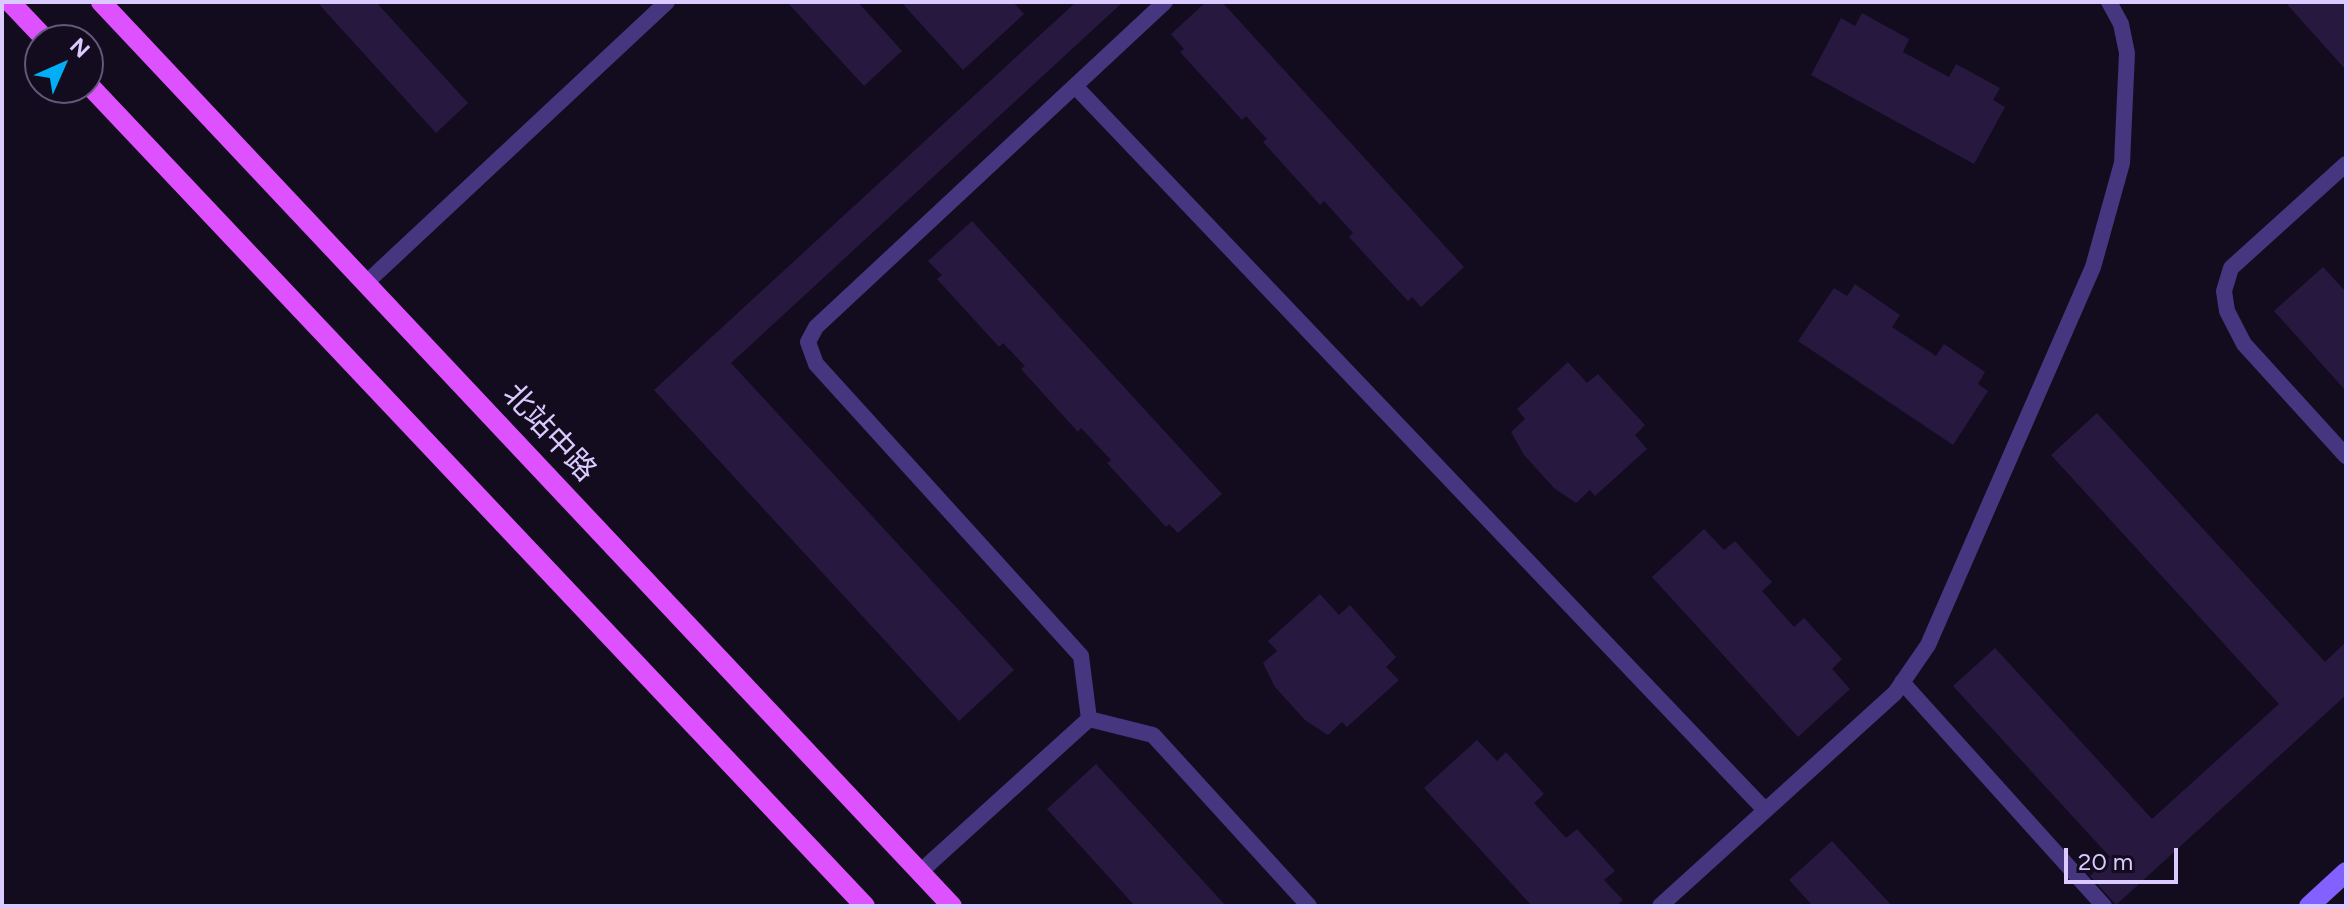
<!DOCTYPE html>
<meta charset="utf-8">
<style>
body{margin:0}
#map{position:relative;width:2348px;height:908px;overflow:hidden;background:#130c1f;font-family:Figtree,sans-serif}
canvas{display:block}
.frame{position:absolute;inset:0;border:4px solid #dacaff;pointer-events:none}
.north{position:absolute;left:24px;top:24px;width:80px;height:80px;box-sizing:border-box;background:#130c1f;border:2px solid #635879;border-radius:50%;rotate:45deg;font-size:22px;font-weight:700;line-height:32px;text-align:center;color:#dacaff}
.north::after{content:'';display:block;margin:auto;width:28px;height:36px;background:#00aff5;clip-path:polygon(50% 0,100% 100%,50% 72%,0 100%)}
.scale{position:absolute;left:2064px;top:848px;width:114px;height:36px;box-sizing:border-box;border:4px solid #dacaff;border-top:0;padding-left:10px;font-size:24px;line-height:28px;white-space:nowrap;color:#dacaff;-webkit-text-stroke:6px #130c1f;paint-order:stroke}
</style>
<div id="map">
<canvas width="2348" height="908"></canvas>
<div class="frame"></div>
<div class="north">N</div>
<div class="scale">20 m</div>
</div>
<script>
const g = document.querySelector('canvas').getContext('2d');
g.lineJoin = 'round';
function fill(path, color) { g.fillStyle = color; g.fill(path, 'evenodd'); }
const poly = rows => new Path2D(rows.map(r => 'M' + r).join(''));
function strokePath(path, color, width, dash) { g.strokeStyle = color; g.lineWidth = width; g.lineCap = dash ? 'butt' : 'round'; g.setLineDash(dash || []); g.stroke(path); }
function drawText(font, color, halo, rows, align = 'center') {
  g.font = font + ' Figtree,"Noto Sans SC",sans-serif'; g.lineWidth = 7; g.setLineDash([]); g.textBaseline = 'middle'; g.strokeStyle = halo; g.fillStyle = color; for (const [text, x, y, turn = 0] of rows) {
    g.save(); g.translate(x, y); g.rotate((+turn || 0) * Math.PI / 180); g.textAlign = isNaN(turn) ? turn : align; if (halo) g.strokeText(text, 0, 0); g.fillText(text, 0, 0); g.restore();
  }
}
const building = poly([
 [317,2,376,2,468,103,436,133],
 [787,2,858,2,902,51,864,86],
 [901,2,1013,2,1024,14,963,70],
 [1076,2,1123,2,731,363,1014,670,959,721,654,390],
 [1206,2,1222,2,1464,267,1421,307,1412,297,1408,301,1349,237,1353,233,1324,201,1320,205,1263,142,1267,139,1246,116,1242,120,1180,52,1184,49,1171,34],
 [2285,2,2346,2,2346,70],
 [1862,13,1909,39,1903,52,1949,77,1956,64,2000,88,1993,100,2005,107,1974,164,1811,75,1841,18,1855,26],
 [972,221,1222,494,1178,533,1169,524,1166,527,1107,463,1111,460,1081,428,1078,432,1021,369,1025,366,1003,343,999,347,937,279,942,275,928,261],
 [2323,267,2346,292,2346,391,2274,311],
 [1855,284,1900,315,1892,327,1936,356,1944,344,1985,372,1978,384,1988,391,1953,445,1798,341,1834,288,1847,296],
 [1568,362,1587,383,1598,374,1645,425,1635,435,1647,449,1595,496,1590,490,1576,503,1554,488,1524,455,1511,432,1525,419,1517,409],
 [2097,413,2325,662,2346,642,2346,695,2116,905,2090,876,2110,857,1953,686,1995,648,2152,819,2279,704,2051,455],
 [1704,529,1724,550,1735,541,1772,582,1762,591,1794,627,1804,618,1842,659,1832,669,1850,689,1798,737,1652,577],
 [1320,594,1339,615,1350,605,1396,657,1386,667,1399,680,1347,727,1342,722,1328,735,1305,720,1275,687,1263,663,1277,651,1268,641],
 [1477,740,1497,761,1506,752,1544,794,1534,803,1566,838,1577,829,1615,871,1604,880,1623,900,1616,906,1532,906,1424,788],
 [1096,764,1226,906,1135,906,1047,809],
 [1832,841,1892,906,1813,906,1789,880]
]);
const service = poly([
 [1165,2,816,327,808,342,816,364,1081,656,1089,719,1153,735,1309,906],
 [1075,86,1765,810],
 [2346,164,2231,268,2224,291,2227,311,2244,344,2346,456],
 [366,283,667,2],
 [1902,682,2104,906],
 [920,872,1089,719],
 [1660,906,1895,693,1928,645,2093,267,2122,163,2127,53,2121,24,2109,2]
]);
const secondary = poly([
 [2309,906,2346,872]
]);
const primary = poly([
 [10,2,46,40],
 [101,2,952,906],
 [88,84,865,906]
]);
const streetNames = [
 ["北站中路",549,433,47]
];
fill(building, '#271840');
strokePath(service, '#46367f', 16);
strokePath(secondary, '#8261ff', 20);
strokePath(primary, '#de51ff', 20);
drawText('30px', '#dacaff', '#130c1f', streetNames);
</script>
